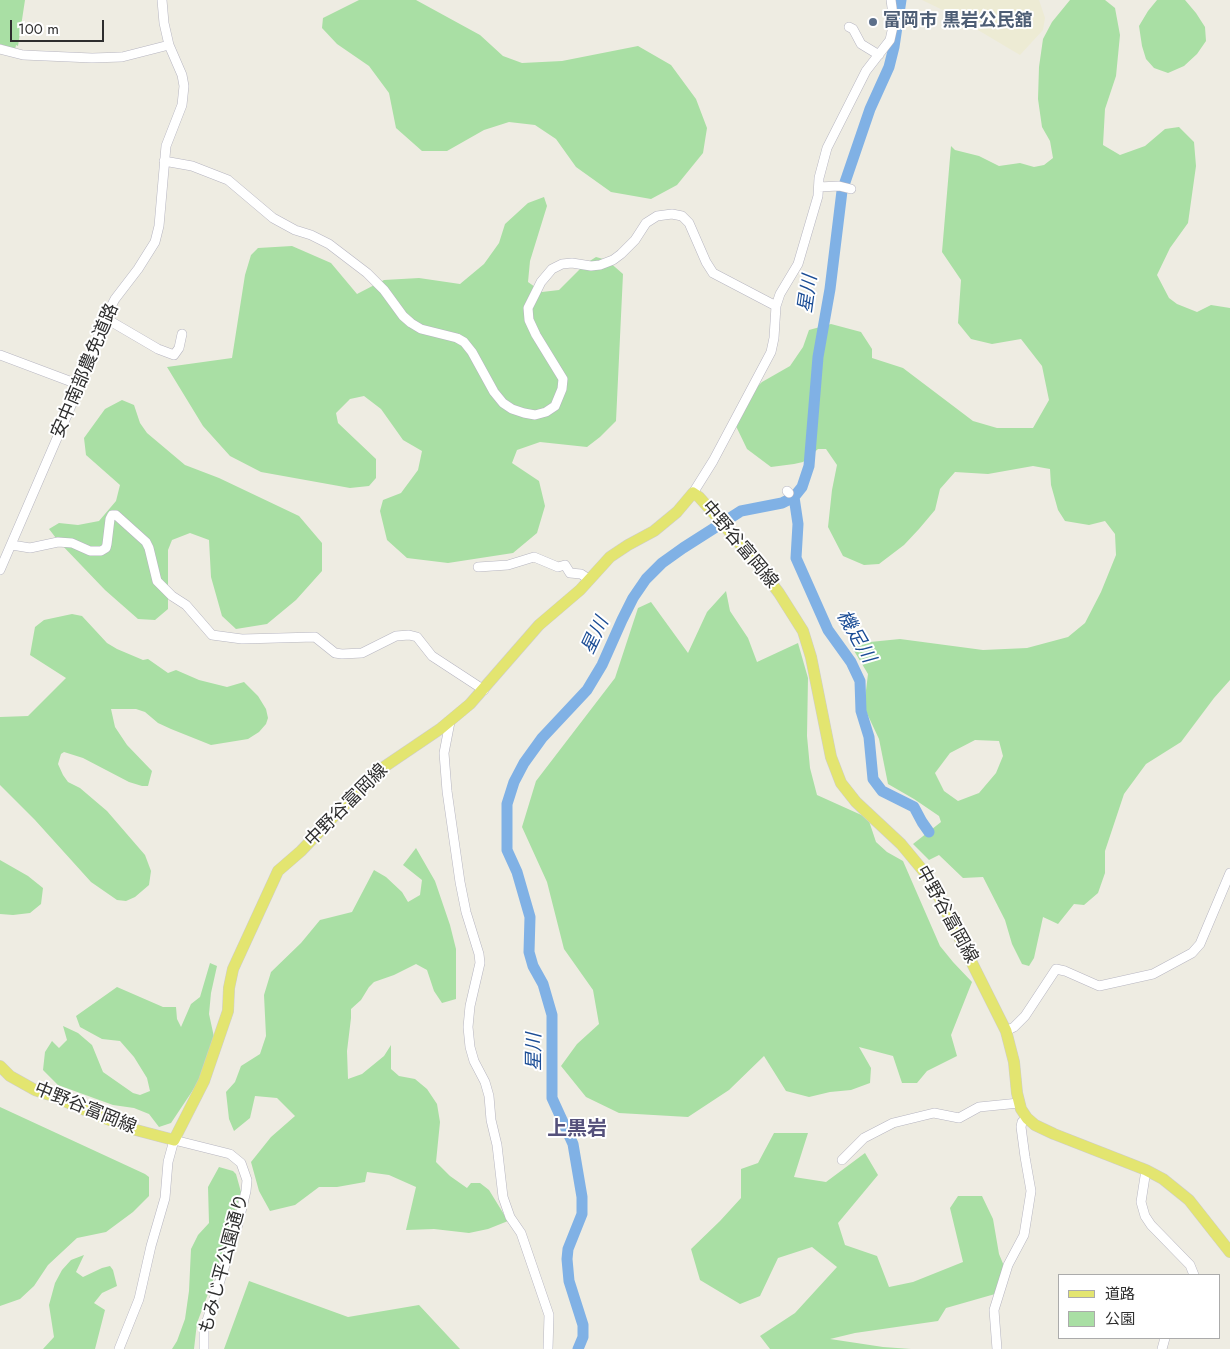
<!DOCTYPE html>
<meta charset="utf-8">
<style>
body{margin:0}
#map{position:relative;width:1230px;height:1349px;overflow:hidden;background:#eeece2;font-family:Jost,"Noto Sans JP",sans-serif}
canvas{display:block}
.legend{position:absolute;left:1058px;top:1274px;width:162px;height:65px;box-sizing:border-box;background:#fff;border:1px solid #ababab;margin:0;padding:6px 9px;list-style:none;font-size:15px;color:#2e2e2e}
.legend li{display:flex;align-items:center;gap:10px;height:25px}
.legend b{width:25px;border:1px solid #ababab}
.scale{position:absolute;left:10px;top:20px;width:94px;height:22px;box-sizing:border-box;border:2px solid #2e2e2e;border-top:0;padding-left:6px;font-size:15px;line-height:18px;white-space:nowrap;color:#2e2e2e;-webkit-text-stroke:4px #fff;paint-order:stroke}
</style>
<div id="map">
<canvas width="1230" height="1349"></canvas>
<ul class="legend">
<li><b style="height:6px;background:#e3e570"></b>道路</li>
<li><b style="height:14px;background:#a9dfa4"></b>公園</li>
</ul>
<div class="scale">100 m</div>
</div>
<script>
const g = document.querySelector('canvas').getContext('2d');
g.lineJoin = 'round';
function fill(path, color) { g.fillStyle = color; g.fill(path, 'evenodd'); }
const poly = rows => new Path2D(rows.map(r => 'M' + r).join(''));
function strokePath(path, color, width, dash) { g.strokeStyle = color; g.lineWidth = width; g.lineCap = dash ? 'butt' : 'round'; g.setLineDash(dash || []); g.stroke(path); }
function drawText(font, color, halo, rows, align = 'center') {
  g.font = font + ' Jost,"Noto Sans JP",sans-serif'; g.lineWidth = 4; g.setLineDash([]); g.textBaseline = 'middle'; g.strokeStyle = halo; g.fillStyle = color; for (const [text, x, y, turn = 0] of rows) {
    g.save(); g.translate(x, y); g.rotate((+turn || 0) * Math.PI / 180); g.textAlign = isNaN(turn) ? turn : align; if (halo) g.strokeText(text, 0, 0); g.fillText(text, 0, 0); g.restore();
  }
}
const education = poly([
 [922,0,1039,0,1045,18,1043,30,1020,55,951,14]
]);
const green = poly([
 [0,0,25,0,18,46,16,45,15,50,0,44],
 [359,0,416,0,480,35,503,56,522,63,562,61,638,46,671,65,696,99,707,128,703,153,677,185,651,199,611,192,576,167,556,139,535,125,509,122,484,130,447,151,422,151,396,128,389,93,369,66,337,44,322,28,323,18],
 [1070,0,1105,0,1115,8,1120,35,1116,76,1105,109,1103,145,1120,155,1145,146,1165,129,1179,127,1194,142,1196,166,1188,223,1170,248,1157,275,1169,298,1177,304,1197,312,1211,305,1230,308,1230,680,1214,698,1181,742,1146,764,1124,794,1105,851,1105,873,1098,893,1084,905,1074,904,1058,924,1043,917,1034,958,1029,966,1022,964,1012,944,1005,920,983,877,963,878,939,855,929,860,913,844,941,822,939,816,914,799,888,784,879,739,864,707,868,674,850,644,900,639,983,650,1027,648,1068,637,1085,623,1101,592,1116,555,1115,534,1105,521,1089,525,1065,521,1058,510,1051,485,1050,469,1033,466,988,474,955,472,940,489,935,510,919,529,904,545,879,564,864,565,843,556,828,527,832,490,837,465,826,449,818,449,803,462,794,464,771,467,747,449,734,422,741,402,762,382,790,366,803,347,809,330,831,324,861,332,872,349,872,358,903,368,973,421,997,428,1033,428,1049,400,1042,366,1021,339,992,344,971,339,958,323,961,280,942,252,951,146,955,150,979,156,999,166,1020,163,1034,167,1044,165,1053,158,1050,141,1042,127,1038,99,1039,67,1043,39,1052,22],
 [975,740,999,741,1003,756,996,773,979,793,958,801,944,791,935,773,950,753],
 [1157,0,1185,0,1196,13,1205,27,1206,41,1197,54,1184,66,1168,73,1154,68,1146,59,1142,46,1139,26,1148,11],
 [544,197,547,206,530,261,528,282,542,292,559,290,585,264,596,257,607,260,623,274,616,421,600,437,587,447,540,442,517,450,512,463,539,481,545,506,537,533,513,553,448,563,407,558,387,540,380,511,383,500,401,493,418,470,422,451,403,440,381,409,364,396,350,399,336,413,338,423,376,459,376,478,369,486,350,488,261,472,230,456,203,426,167,367,232,358,245,275,251,255,258,248,292,246,331,263,357,294,384,280,419,278,460,284,484,264,499,243,505,224,528,203],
 [122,400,134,405,140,423,147,433,185,465,219,478,299,516,322,543,322,571,296,600,267,624,236,629,222,616,211,577,209,540,190,533,172,540,168,550,168,609,155,620,138,619,105,590,59,542,49,529,59,523,78,525,99,521,116,501,120,485,86,455,84,438,105,409],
 [726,591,730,611,748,638,757,662,798,643,808,678,807,736,810,768,817,795,868,818,876,842,887,852,903,861,940,946,953,962,972,982,951,1035,957,1056,927,1071,917,1083,902,1083,893,1056,859,1047,871,1068,870,1083,851,1090,830,1092,809,1097,786,1091,764,1056,729,1090,688,1117,619,1113,586,1097,561,1066,577,1044,599,1024,593,990,564,949,547,882,522,827,536,781,615,678,638,608,651,602,688,653,707,612],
 [72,614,82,616,107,643,117,649,143,660,148,659,168,673,176,670,199,680,227,687,244,682,258,696,266,709,268,718,266,724,259,732,248,739,211,745,171,729,158,723,145,712,136,709,111,709,115,727,127,745,152,771,148,786,142,786,129,782,83,758,64,752,61,754,58,764,63,775,68,782,80,788,107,811,145,855,151,871,149,885,135,897,126,901,117,900,91,882,35,820,0,785,0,717,28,716,66,678,30,655,35,627,44,620],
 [416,848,435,881,450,925,456,949,456,999,442,1003,434,991,427,970,416,964,394,975,374,982,369,987,361,1000,351,1009,351,1018,347,1051,348,1079,362,1074,384,1056,391,1045,391,1069,399,1076,415,1079,427,1089,437,1104,440,1122,436,1162,450,1176,467,1188,471,1183,480,1183,489,1190,508,1221,488,1229,469,1233,434,1229,406,1230,416,1187,389,1175,367,1172,365,1182,337,1187,319,1187,295,1205,270,1211,259,1191,251,1162,271,1137,295,1116,277,1098,255,1096,250,1118,234,1131,229,1119,226,1092,235,1082,241,1066,260,1054,266,1036,264,995,271,972,301,943,320,920,352,912,374,870,386,877,402,892,408,902,420,895,422,880,403,865],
 [0,860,28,876,43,888,41,904,30,913,13,915,0,914],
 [210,963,217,966,211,993,209,1014,214,1037,213,1043,197,1084,171,1123,159,1127,149,1114,134,1108,113,1105,58,1085,43,1070,45,1052,52,1041,59,1048,67,1040,63,1026,78,1033,92,1045,103,1072,133,1093,140,1095,150,1091,147,1078,134,1057,120,1041,102,1039,80,1027,76,1016,117,987,163,1007,176,1007,177,1019,181,1027,191,1004,200,997],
 [0,1107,145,1174,149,1177,149,1196,133,1212,106,1232,77,1238,48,1265,34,1286,20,1299,0,1306],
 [774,1133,808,1133,794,1177,826,1182,865,1153,878,1175,838,1223,845,1245,877,1256,889,1287,913,1282,963,1262,950,1208,958,1196,982,1196,993,1219,999,1254,1004,1266,995,1294,946,1308,938,1321,855,1333,830,1339,883,1347,911,1349,770,1349,760,1336,795,1313,837,1267,812,1247,778,1258,760,1296,740,1304,700,1280,691,1249,720,1221,741,1198,741,1169,758,1163],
 [219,1167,233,1171,236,1174,241,1192,217,1270,197,1323,194,1349,172,1349,177,1341,185,1319,189,1291,191,1249,198,1235,209,1223,208,1187],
 [84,1255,76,1272,83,1277,102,1268,110,1266,113,1270,117,1286,102,1293,94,1303,105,1310,95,1349,43,1349,54,1337,49,1305,55,1283,62,1270,71,1260],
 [249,1281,348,1317,419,1305,460,1349,224,1349]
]);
const river = poly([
 [794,497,798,524,796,558,828,630,851,662,860,681,861,711,869,737,873,779,882,791,914,807,922,822,929,832],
 [578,1349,583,1337,583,1325,569,1281,567,1259,568,1249,582,1214,582,1197,573,1144,552,1098,552,1015,543,984,533,966,529,952,530,917,517,872,507,850,507,804,514,782,524,763,542,738,587,690,602,665,622,620,633,598,646,579,662,563,683,548,741,511,782,503,794,497,802,487,809,466,818,357,830,289,842,191,870,109,889,67,894,47,901,0]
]);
const minor = poly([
 [849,27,853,29,861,44,879,55],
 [0,49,23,55,92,58,122,57,169,45],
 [164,161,192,166,228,180,273,218,295,230,311,235,329,244,367,273,384,290,403,316,411,323,421,329,457,338,464,342,472,352,494,392,503,403,512,409,524,413,535,415,546,412,555,406,562,389,563,379,536,335,529,320,528,308,541,282,552,269,562,264,572,263,591,266,600,265,613,260,621,254,635,240,646,223,657,216,672,214,682,216,689,223,706,262,713,273,776,306],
 [819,187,839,186,851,189],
 [105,318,158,349,174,355,179,348,182,334],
 [0,355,80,385],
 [787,491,789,493],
 [693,493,713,461,771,352,774,338,776,306,780,294,798,264,818,196,819,178,827,148,866,71,890,40,894,22,891,0],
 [12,545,30,548,58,542,72,543,90,551,101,551,106,548,107,544,110,519,112,515,116,515,146,542,149,548,157,581,172,596,186,605,212,635,242,639,315,637,335,653,342,654,362,653,396,636,409,635,417,637,432,656,484,690],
 [478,567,508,565,534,557,558,567,565,565,570,573,581,574,590,580],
 [0,570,80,385,105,318,115,299,138,269,155,242,159,226,166,146,182,105,184,86,182,75,169,45,164,23,162,0],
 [450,722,444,753,447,791,460,882,466,912,479,954,480,963,470,1006,468,1027,470,1047,474,1061,485,1082,489,1096,491,1120,497,1145,503,1197,510,1217,521,1233,549,1315,548,1349],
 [1006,1031,1014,1027,1025,1016,1056,969,1065,971,1099,986,1153,974,1192,953,1200,944,1230,873],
 [842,1160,864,1138,893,1123,934,1113,959,1118,979,1107,1019,1103],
 [1146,1170,1141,1202,1145,1216,1151,1225,1190,1265,1194,1275],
 [119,1349,139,1299,151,1246,165,1198,168,1162,174,1140,230,1154,241,1163,247,1180,246,1191,237,1228,204,1330,204,1349],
 [997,1349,994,1310,1008,1265,1024,1235,1031,1191,1025,1157,1021,1127,1022,1122,1027,1118],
 [1162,1349,1165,1338]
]);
const major = poly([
 [0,1066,10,1076,35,1090,53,1096,94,1114,136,1130,174,1140,204,1081,228,1011,229,988,233,969,278,871,301,851,375,773,440,729,470,704,539,625,580,590,610,557,628,545,654,531,677,512,693,493,699,497,717,517,757,564,779,593,803,631,811,657,831,757,841,783,856,802,901,844,930,879,1006,1031,1014,1062,1017,1093,1021,1109,1027,1118,1035,1125,1054,1134,1146,1170,1163,1179,1189,1200,1230,1252]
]);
const markers = [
 [873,22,5,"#5c6f8a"]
];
const serviceNames = [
 ["富岡市 黒岩公民舘",883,22]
];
const streetNames = [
 ["安中南部農免道路",86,371,-67],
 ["中野谷富岡線",739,545,50],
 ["中野谷富岡線",347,806,-45],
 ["中野谷富岡線",946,915,61],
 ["中野谷富岡線",85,1109,22],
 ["もみじ平公園通り",225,1264,-75]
];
const waterNames = [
 ["星川",809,294,-82],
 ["星川",596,636,-65],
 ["機足川",855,637,60],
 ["星川",535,1052,-90]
];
const quarterNames = [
 ["上黒岩",577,1130]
];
fill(education, '#edebd4');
fill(green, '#a9dfa4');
strokePath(river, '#80b1e5', 11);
strokePath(minor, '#b6b5c0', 10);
strokePath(major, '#cdcdcd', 12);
strokePath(minor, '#fff', 9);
strokePath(major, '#e3e570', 11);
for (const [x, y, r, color] of markers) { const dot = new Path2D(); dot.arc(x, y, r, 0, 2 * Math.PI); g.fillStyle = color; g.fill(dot); strokePath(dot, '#fff', 2); }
drawText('bold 18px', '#4e5e75', '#fff', serviceNames, 'left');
drawText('18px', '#2e2e2e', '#fff', streetNames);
drawText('italic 19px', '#1a4c95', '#fff', waterNames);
drawText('bold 20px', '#55517b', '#fff', quarterNames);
</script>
